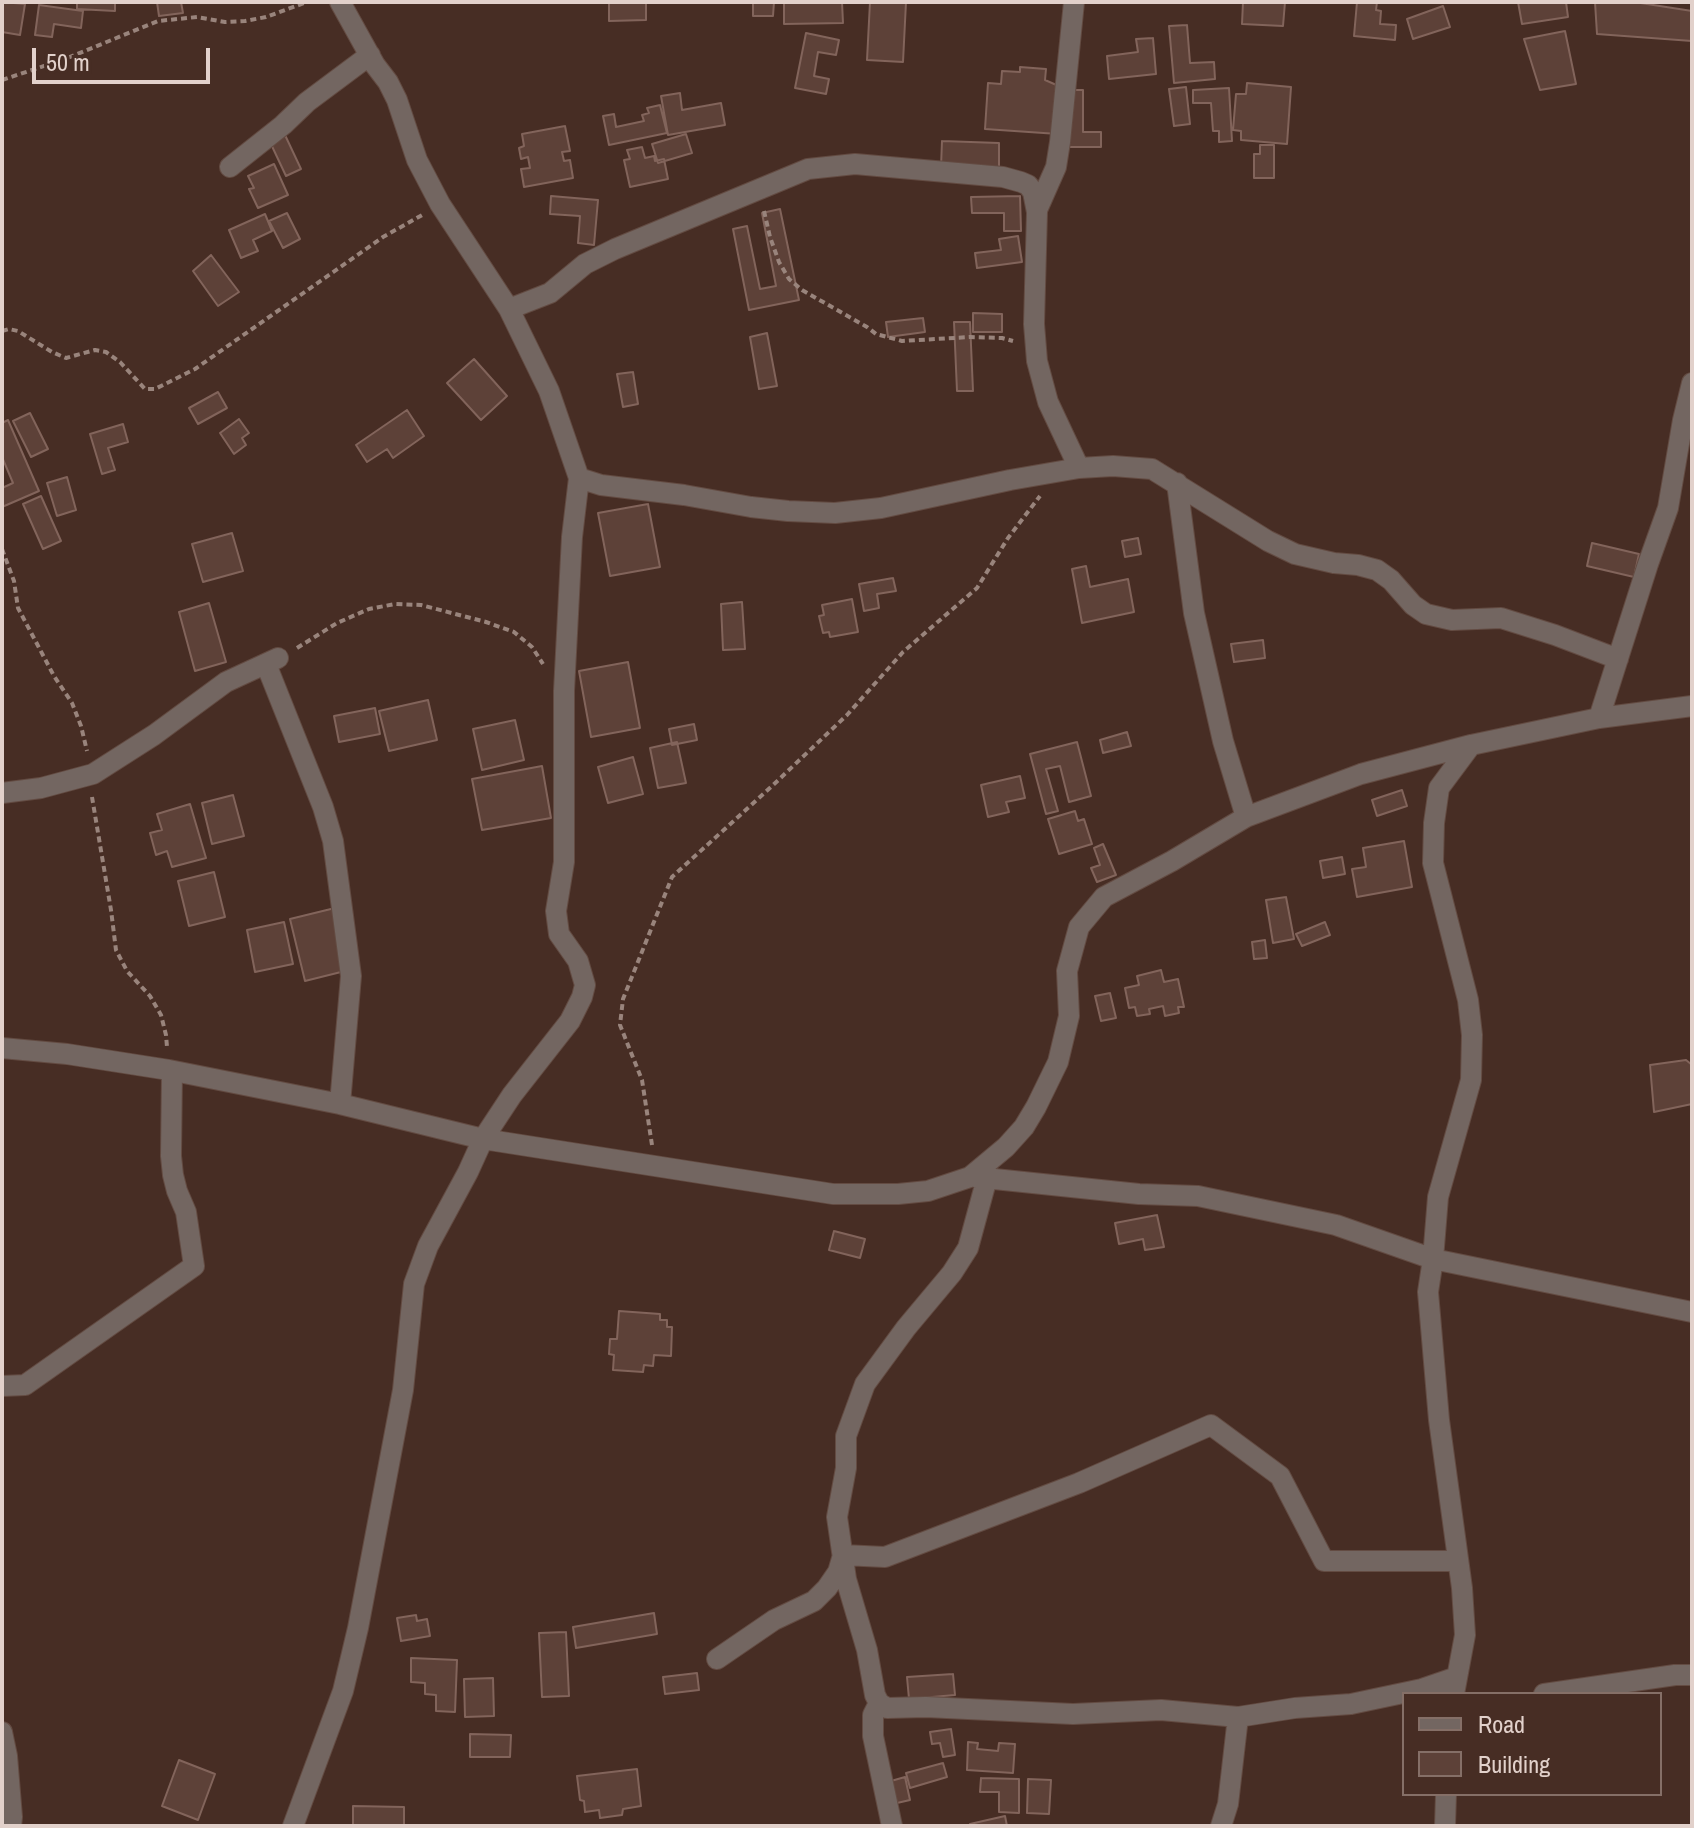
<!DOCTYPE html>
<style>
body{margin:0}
#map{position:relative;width:1694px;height:1828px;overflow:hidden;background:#472d24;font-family:"Archivo Narrow",sans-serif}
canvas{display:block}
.frame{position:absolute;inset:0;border:4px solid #e2d1cb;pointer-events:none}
.legend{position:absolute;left:1402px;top:1692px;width:260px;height:104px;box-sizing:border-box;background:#472d24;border:2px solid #856f67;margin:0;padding:10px 14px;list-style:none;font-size:24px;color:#e2d1cb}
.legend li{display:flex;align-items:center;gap:16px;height:40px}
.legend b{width:40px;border:2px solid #856f67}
.scale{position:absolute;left:32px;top:48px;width:178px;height:36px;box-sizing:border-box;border:4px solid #e2d1cb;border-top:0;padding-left:10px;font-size:24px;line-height:28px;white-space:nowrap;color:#e2d1cb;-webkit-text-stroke:6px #472d24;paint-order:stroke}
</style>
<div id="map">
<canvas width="1694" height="1828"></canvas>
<div class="frame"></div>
<ul class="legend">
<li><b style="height:10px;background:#736661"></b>Road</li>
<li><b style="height:22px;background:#5d4138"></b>Building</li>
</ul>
<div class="scale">50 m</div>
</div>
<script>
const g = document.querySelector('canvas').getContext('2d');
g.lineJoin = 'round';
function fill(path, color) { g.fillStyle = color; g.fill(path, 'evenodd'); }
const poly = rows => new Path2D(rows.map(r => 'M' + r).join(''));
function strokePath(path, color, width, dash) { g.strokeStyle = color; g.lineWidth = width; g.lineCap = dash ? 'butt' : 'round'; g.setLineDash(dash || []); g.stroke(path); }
const building = poly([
 [2,2,25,4,20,35,2,32,2,2],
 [77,2,115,2,115,11,77,9,77,2],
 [157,2,181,2,183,13,159,16,157,2],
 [609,2,646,2,646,20,609,21,609,2],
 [753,2,774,2,773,16,753,16,753,2],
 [784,2,842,2,843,23,784,24,784,2],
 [870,2,906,2,903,62,867,60,870,2],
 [1243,2,1285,2,1283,26,1242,24,1243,2],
 [1357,2,1377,2,1376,10,1381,11,1380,24,1396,25,1395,40,1354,36,1357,2],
 [1518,2,1566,2,1568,17,1522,24,1518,2],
 [1595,2,1634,2,1692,11,1692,41,1597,34,1595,2],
 [39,5,83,11,81,28,54,24,52,37,35,35,39,5],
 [1443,6,1450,27,1413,39,1407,19,1443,6],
 [1187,25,1190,63,1214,62,1215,79,1174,83,1169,26,1187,25],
 [1565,31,1576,84,1540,90,1524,39,1565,31],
 [806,33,839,40,836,55,818,52,814,76,829,79,826,94,795,88,806,33],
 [1153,38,1156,74,1109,79,1107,56,1138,52,1136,39,1153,38],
 [1020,67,1046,69,1045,80,1061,87,1058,134,985,129,988,83,1001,84,1002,71,1020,72,1020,67],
 [1247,83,1291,87,1287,144,1241,140,1241,131,1233,130,1236,94,1246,94,1247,83],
 [1186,87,1190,124,1174,126,1169,89,1186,87],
 [1229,88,1232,141,1219,142,1219,131,1213,131,1211,103,1193,103,1193,90,1229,88],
 [1067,90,1083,90,1083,132,1101,132,1101,147,1066,147,1067,90],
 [680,93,682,110,721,103,725,125,668,135,661,96,680,93],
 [660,105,667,133,609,145,603,116,614,114,616,127,644,121,642,115,649,113,647,108,660,105],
 [565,126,570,151,562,152,564,161,570,160,573,178,524,187,521,169,530,168,528,157,521,159,519,148,524,146,522,134,565,126],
 [686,134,692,153,658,163,652,144,686,134],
 [285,135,301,169,286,176,270,142,285,135],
 [942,141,999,143,999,169,941,167,942,141],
 [1260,145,1274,145,1274,178,1254,178,1254,154,1260,154,1260,145],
 [642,147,645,158,654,156,655,161,664,159,668,179,630,187,624,160,630,159,627,150,642,147],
 [274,164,288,195,258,208,249,189,254,188,248,176,274,164],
 [551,196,598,200,594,245,578,243,580,216,550,214,551,196],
 [1020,196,1021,231,1004,231,1004,213,972,213,971,197,1020,196],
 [780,209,799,300,749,310,733,229,747,226,760,289,776,286,762,213,780,209],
 [287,213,300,239,283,248,269,221,287,213],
 [265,214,272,231,253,240,258,251,241,258,229,230,265,214],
 [1018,236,1022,262,977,268,975,253,1001,250,999,239,1018,236],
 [211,255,239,292,218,306,193,271,211,255],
 [973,313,1002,314,1002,332,973,332,973,313],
 [923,318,925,332,888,337,886,322,923,318],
 [954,322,970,322,973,391,957,391,954,322],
 [767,333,777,386,759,389,750,337,767,333],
 [474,359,507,396,481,420,447,383,474,359],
 [633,372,638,404,623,407,617,374,633,372],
 [218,392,227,408,198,424,189,408,218,392],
 [407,410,424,436,393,458,387,449,367,462,356,445,407,410],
 [30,413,48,449,31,457,13,421,30,413],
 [239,419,249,433,242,438,246,445,234,454,220,433,239,419],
 [8,420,39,491,2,507,2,488,13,483,2,457,2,423,8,420],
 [123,424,128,442,108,448,115,470,102,474,90,434,123,424],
 [67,477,76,510,57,516,47,483,67,477],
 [41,496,61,541,43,549,23,504,41,496],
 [648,504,660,567,610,576,598,513,648,504],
 [232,533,243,571,203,582,192,544,232,533],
 [1138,538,1141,554,1125,557,1122,541,1138,538],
 [1592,543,1639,554,1634,577,1587,566,1592,543],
 [1086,566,1090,587,1128,579,1134,612,1082,623,1072,569,1086,566],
 [893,578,896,591,877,594,879,608,864,611,859,584,893,578],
 [852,599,858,632,830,637,829,632,823,633,819,616,824,615,822,605,852,599],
 [742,602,745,649,723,650,721,604,742,602],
 [209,603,226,662,195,671,179,612,209,603],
 [1263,640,1265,658,1234,662,1231,644,1263,640],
 [628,662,640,728,591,737,579,671,628,662],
 [428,700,437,740,389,751,379,711,428,700],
 [375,708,380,734,339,742,334,716,375,708],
 [515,720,524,760,482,770,473,729,515,720],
 [694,724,697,740,672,745,669,729,694,724],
 [1127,732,1131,746,1103,753,1100,740,1127,732],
 [677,742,686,783,658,788,650,748,677,742],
 [1077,742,1091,796,1069,802,1060,766,1046,769,1058,811,1046,814,1030,754,1077,742],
 [633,757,643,794,608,803,598,767,633,757],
 [542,766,551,818,482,830,472,779,542,766],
 [1020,776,1025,798,1006,802,1009,812,988,817,981,785,1020,776],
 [1402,790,1407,806,1377,816,1372,800,1402,790],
 [233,795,244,836,212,844,202,803,233,795],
 [190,804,206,858,172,867,167,851,156,855,150,833,162,830,157,814,190,804],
 [1075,811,1078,821,1084,819,1092,844,1059,854,1048,819,1075,811],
 [1404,841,1412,887,1357,897,1352,869,1366,867,1363,848,1404,841],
 [1103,844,1116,875,1097,882,1091,868,1100,865,1094,848,1103,844],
 [1342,857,1345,874,1323,878,1320,861,1342,857],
 [214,872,225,917,189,926,178,881,214,872],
 [1286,897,1294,939,1273,943,1266,900,1286,897],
 [335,908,349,970,305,981,290,919,335,908],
 [284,922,293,964,255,972,247,930,284,922],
 [1325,922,1330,935,1302,946,1296,934,1325,922],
 [1265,940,1267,958,1254,959,1252,942,1265,940],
 [1161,970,1164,982,1178,979,1184,1007,1178,1007,1179,1013,1165,1016,1163,1006,1149,1009,1150,1014,1137,1016,1135,1007,1129,1008,1125,988,1139,985,1137,976,1161,970],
 [1110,993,1116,1018,1101,1021,1095,996,1110,993],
 [1686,1060,1692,1065,1692,1104,1654,1112,1650,1065,1686,1060],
 [1157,1215,1164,1247,1145,1250,1143,1239,1119,1244,1115,1223,1157,1215],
 [834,1231,865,1239,860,1258,829,1250,834,1231],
 [619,1311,660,1314,660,1320,667,1320,667,1327,672,1327,671,1356,654,1355,653,1366,644,1365,643,1372,613,1370,614,1355,609,1354,610,1339,617,1339,619,1311],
 [654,1613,657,1634,576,1648,573,1627,654,1613],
 [416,1615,417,1621,427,1619,430,1636,401,1641,397,1618,416,1615],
 [566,1632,569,1696,542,1697,539,1633,566,1632],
 [411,1658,457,1660,455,1712,436,1711,436,1695,425,1694,425,1683,411,1682,411,1658],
 [697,1673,699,1690,665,1694,663,1677,697,1673],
 [953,1674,955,1695,909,1699,907,1677,953,1674],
 [493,1678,494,1716,465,1717,464,1679,493,1678],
 [951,1729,955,1755,943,1757,940,1743,932,1744,930,1732,951,1729],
 [470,1734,511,1735,510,1757,470,1757,470,1734],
 [968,1742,978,1743,977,1749,998,1751,999,1743,1015,1744,1013,1773,967,1770,968,1742],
 [179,1760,215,1774,198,1820,162,1806,179,1760],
 [943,1763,947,1777,910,1788,906,1773,943,1763],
 [637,1769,641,1806,623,1809,622,1815,600,1818,599,1810,585,1812,584,1801,580,1800,577,1776,637,1769],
 [905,1777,910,1800,897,1803,891,1781,905,1777],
 [981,1778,1019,1779,1019,1813,999,1812,999,1792,980,1792,981,1778],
 [1028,1779,1051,1780,1049,1814,1027,1813,1028,1779],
 [353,1806,404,1807,404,1826,353,1826,353,1806],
 [1005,1816,1007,1826,970,1826,970,1824,1005,1816]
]);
const path = poly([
 [2,80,65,59,158,21,197,17,225,22,245,21,266,17,307,2],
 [764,211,770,237,779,262,789,279,802,290,867,327,876,334,902,341,970,337,1002,338,1013,341],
 [2,331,9,329,18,331,52,352,66,358,95,350,106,352,120,362,145,389,155,389,195,369,383,237,424,214],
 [2,549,14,581,18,608,54,676,72,703,81,726,87,751],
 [297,648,337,623,369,609,395,604,421,605,486,622,514,632,532,647,543,664],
 [92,797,111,910,116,950,127,971,150,996,161,1015,166,1035,167,1047],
 [652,1145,642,1080,620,1025,623,999,672,877,771,787,847,715,903,652,977,588,1008,538,1040,496]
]);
const minor = poly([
 [340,2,375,65,388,82,397,100,417,160,440,204,509,309,549,391,579,478,601,485,684,495,751,507,788,511,835,513,881,508,1010,480,1079,468,1113,466,1152,469,1268,541,1295,554,1334,563,1358,565,1377,570,1391,580,1413,605,1426,614,1452,620,1501,618,1555,635,1618,659],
 [230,167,283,125,307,102,370,55],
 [1037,210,1056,167,1060,142,1074,2],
 [509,309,550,293,585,264,615,249,808,169,855,164,1003,177,1021,182,1028,185,1033,192,1037,212,1034,324,1037,361,1048,402,1079,468],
 [1177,483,1194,613,1223,741,1246,817],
 [266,664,323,807,333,841,351,976,340,1104],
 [1599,718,1648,564,1668,508,1683,420,1692,383],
 [2,793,41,788,93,774,154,735,226,682,278,658],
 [2,1048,67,1054,169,1070,340,1104,483,1139,833,1194,898,1194,928,1191,970,1177,1006,1147,1024,1127,1036,1107,1058,1062,1069,1016,1067,971,1079,927,1104,897,1172,861,1246,817,1361,774,1471,745,1599,718,1692,706],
 [975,1177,1139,1194,1198,1196,1336,1225,1433,1259,1692,1312],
 [987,1178,968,1248,952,1273,906,1328,865,1384,846,1436,846,1468,837,1517,846,1579,867,1650,875,1695,879,1703,887,1708,926,1707,1073,1714,1161,1710,1238,1717,1295,1708,1351,1704,1422,1689,1457,1677],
 [2,1386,25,1385,194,1266,186,1212,177,1191,173,1175,171,1156,172,1071],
 [717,1659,774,1620,814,1601,827,1588,838,1572,843,1555,885,1557,1079,1483,1211,1425,1280,1476,1324,1561,1458,1561],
 [1454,1694,1465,1635,1462,1588,1439,1420,1428,1292,1433,1259,1438,1197,1471,1080,1472,1035,1468,1000,1433,863,1434,823,1439,788,1471,745],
 [1544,1694,1675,1675,1692,1675],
 [879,1703,873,1715,873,1736,892,1826],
 [2,1732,7,1756,12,1817,11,1826],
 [293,1826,343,1691,358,1628,403,1390,414,1284,428,1246,468,1172,483,1139,512,1095,570,1021,582,997,585,985,578,961,559,934,556,911,564,862,564,691,572,537,579,478],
 [1221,1826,1228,1804,1238,1717],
 [1445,1826,1446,1794]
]);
fill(building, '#5d4138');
strokePath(building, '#82645b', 2);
strokePath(minor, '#634b42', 22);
strokePath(path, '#99847c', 4, [6, 4]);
strokePath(minor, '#736661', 20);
</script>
